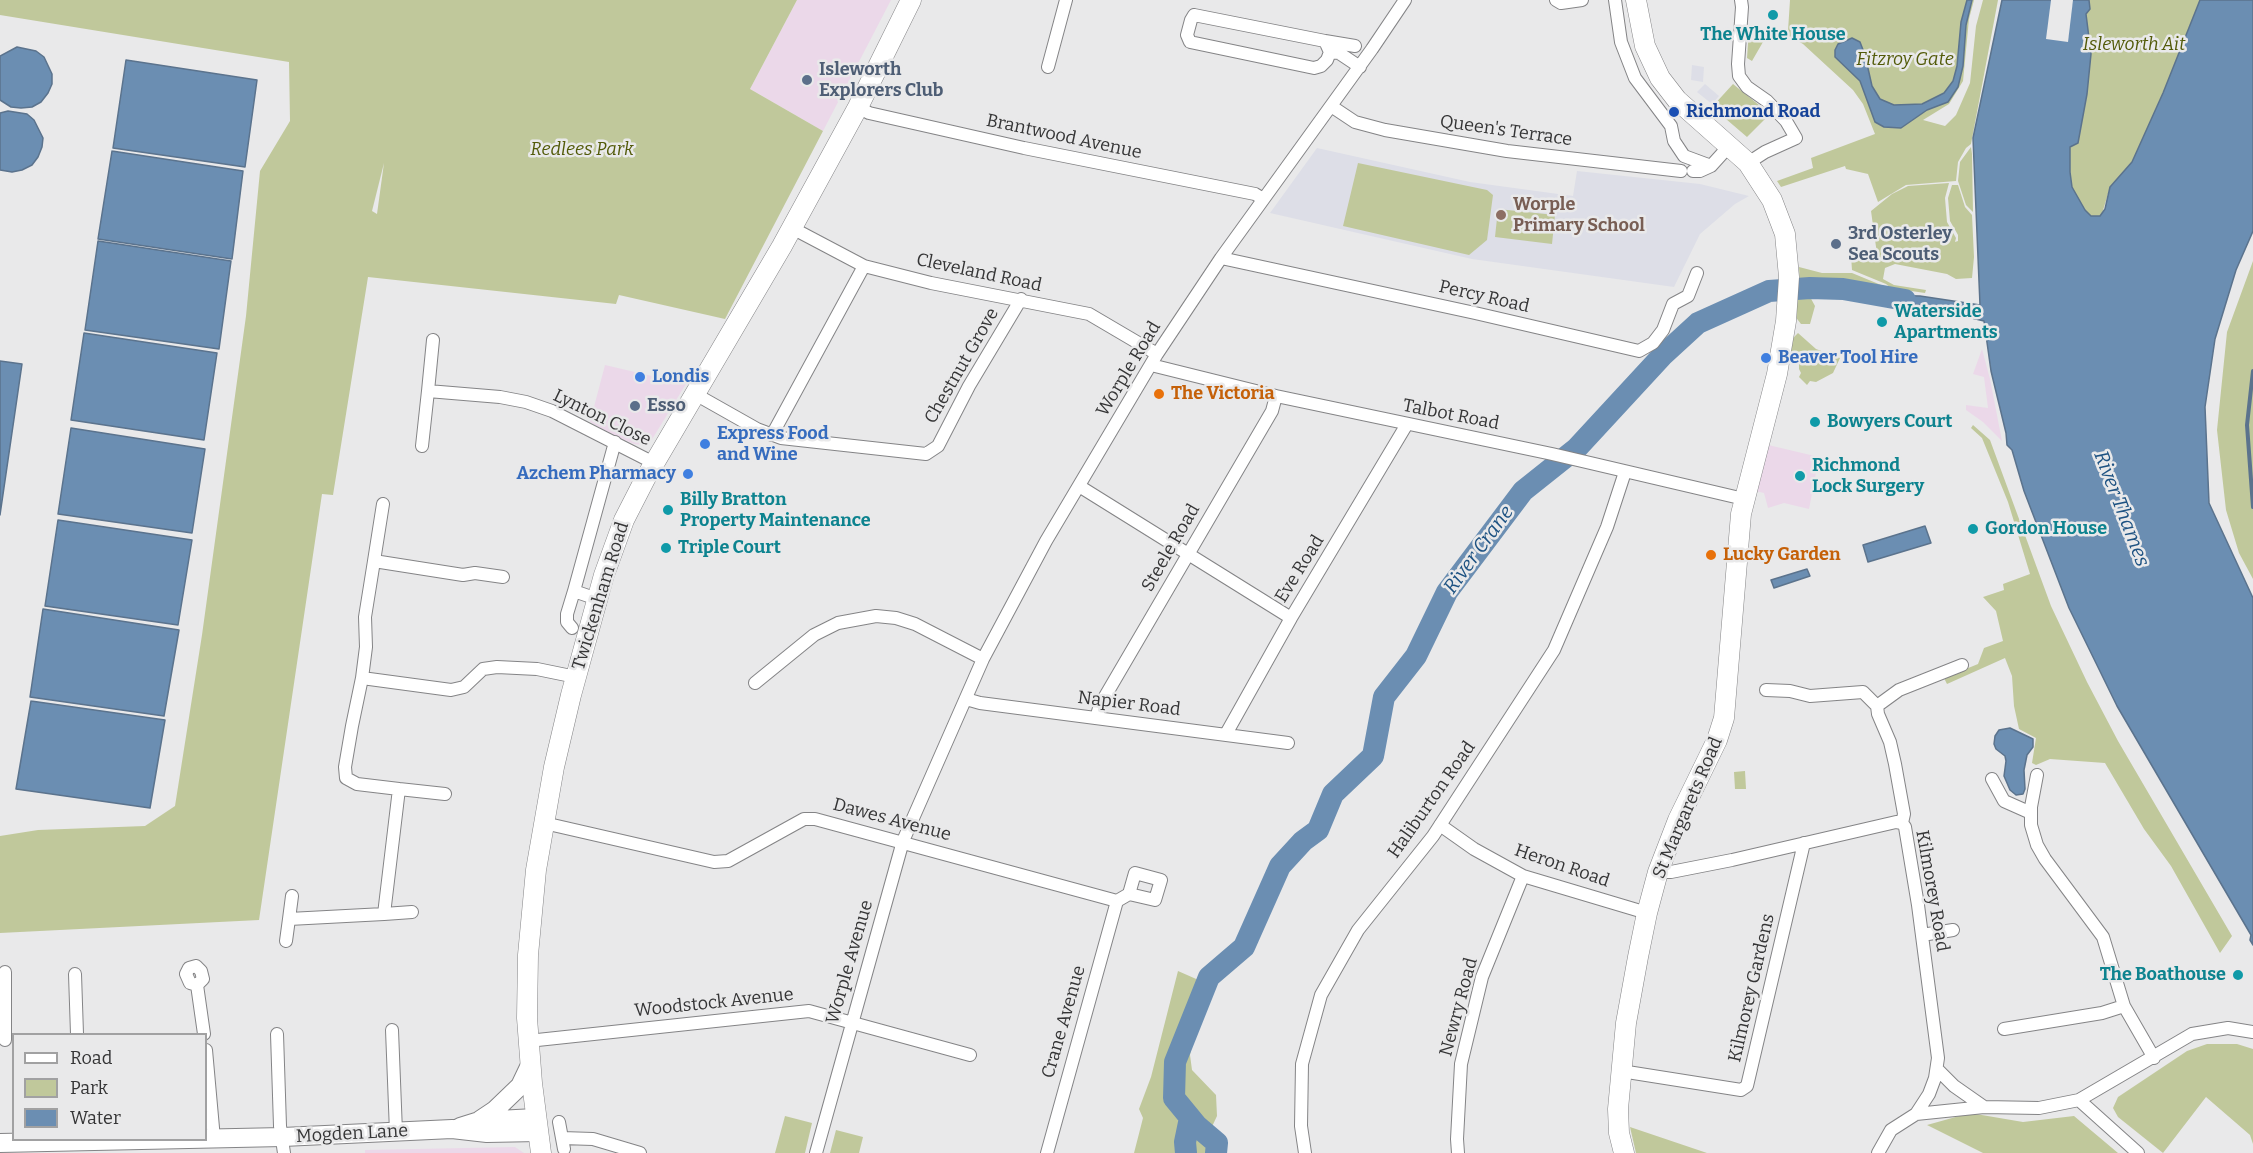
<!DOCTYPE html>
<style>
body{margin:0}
#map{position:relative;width:2253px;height:1153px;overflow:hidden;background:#e9e9ea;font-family:Bitter,serif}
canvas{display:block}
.legend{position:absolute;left:12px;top:1033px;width:195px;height:108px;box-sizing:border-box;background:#e9e9ea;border:2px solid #a1a1a2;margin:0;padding:8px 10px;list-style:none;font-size:18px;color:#353536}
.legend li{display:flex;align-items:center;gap:12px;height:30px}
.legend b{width:30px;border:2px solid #a1a1a2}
</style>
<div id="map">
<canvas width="2253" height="1153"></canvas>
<ul class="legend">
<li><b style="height:8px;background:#fff"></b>Road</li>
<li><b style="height:16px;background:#c0c89b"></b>Park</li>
<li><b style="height:16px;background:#6b8eb2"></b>Water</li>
</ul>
</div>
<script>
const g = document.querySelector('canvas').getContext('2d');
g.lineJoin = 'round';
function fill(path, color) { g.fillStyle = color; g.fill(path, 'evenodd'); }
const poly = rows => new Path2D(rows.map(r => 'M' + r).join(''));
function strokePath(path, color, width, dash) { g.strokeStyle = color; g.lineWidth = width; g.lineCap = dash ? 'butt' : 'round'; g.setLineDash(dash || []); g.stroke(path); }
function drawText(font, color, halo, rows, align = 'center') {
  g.font = font + ' Bitter,serif'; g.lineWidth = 5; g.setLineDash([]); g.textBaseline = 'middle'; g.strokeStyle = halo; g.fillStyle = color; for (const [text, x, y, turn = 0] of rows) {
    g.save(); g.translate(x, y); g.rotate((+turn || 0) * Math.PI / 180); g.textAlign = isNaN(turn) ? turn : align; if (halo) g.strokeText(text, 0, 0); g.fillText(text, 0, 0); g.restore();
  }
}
const commercial = poly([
 [797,0,891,0,823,131,750,89],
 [1982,349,1990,379,2002,441,1983,422,1966,410,1966,405,1988,408,1984,377,1973,374],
 [605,365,686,384,651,441,643,445,634,444,610,434,590,422],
 [1764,444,1819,457,1809,509,1784,503,1768,508,1764,493,1752,490],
 [515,1147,524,1153,365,1153,365,1150]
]);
const built = poly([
 [1692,65,1704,67,1703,82,1691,80],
 [1705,84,1719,96,1712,104,1697,92],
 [1317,148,1470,182,1573,196,1577,171,1700,184,1749,196,1735,204,1700,234,1674,287,1472,259,1270,213]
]);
const green = poly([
 [0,0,797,0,750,89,823,131,725,319,619,295,616,304,368,277,333,495,322,494,259,920,0,933,0,836,38,830,145,826,175,806,202,635,246,316,260,171,290,121,289,62,0,15],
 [384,163,377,214,372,211],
 [1790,0,1974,0,1969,19,1963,81,1949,104,1923,120,1945,126,1956,115,1970,83,1976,26,1983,0,1998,0,1971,144,1966,148,1958,162,1956,181,1906,185,1878,202,1868,174,1846,169,1845,166,1781,187,1777,181,1813,168,1811,158,1875,134,1863,104,1853,90,1803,44,1789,36,1767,35,1752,61,1747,58,1749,29,1788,31],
 [2089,0,2200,0,2163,93,2132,162,2110,187,2101,217,2091,216,2085,210,2072,187,2070,172,2070,147,2078,143,2091,54,2086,14,2090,9],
 [1733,84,1770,114,1747,137,1712,107],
 [1971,147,1972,154,1973,212,1966,205,1958,181,1960,162],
 [1358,163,1487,190,1493,195,1487,240,1469,255,1343,226],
 [1949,183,1945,198,1947,222,1956,238,1955,242,1958,241,1958,235,1950,221,1948,198,1952,185,1958,185,1965,207,1972,215,1974,257,1972,278,1956,279,1947,274,1895,264,1885,268,1883,279,1894,285,1926,290,1925,293,1891,288,1886,284,1852,270,1851,256,1877,254,1871,211,1892,194,1908,186],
 [1498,209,1555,215,1552,244,1495,237],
 [2253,261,2253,579,2239,553,2226,510,2217,430,2227,332],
 [1799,267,1822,273,1852,273,1886,287,1887,293,1853,286,1800,284],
 [1799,294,1809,295,1815,306,1810,324,1801,324,1794,315],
 [1798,333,1816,349,1840,358,1833,373,1816,382,1810,381,1807,385,1799,377,1801,373,1799,369,1799,358,1791,351,1790,345,1793,338],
 [1973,425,1990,440,2051,606,2087,682,2118,741,2232,936,2220,953,2171,866,2144,829,2105,763,2050,759,2036,765,2032,763,2036,738,2019,729,2014,706,2012,676,2005,658,1947,684,1944,678,1978,664,1984,648,2003,641,1996,611,1983,597,2004,590,2003,584,2030,574,2008,502,1982,438,1971,428],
 [1745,771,1746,789,1735,789,1734,772],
 [1178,971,1203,982,1190,1055,1192,1070,1216,1095,1217,1116,1209,1133,1218,1153,1134,1153,1143,1118,1139,1109,1151,1077],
 [2207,1044,2237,1044,2253,1049,2253,1144,2250,1135,2206,1097,2163,1153,2118,1117,2113,1108,2118,1097,2187,1051],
 [1970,1113,2023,1122,2074,1116,2118,1153,1983,1153,1927,1125],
 [785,1116,812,1123,805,1153,775,1153],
 [1630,1127,1707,1153,1636,1153],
 [836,1130,863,1137,859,1153,830,1153]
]);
const water = poly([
 [1967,0,1972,0,1966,25,1963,66,1958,87,1948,102,1927,110,1901,128,1884,127,1875,122,1860,81,1835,57,1835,50,1838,44,1852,38,1860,42,1865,55,1872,86,1880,99,1894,105,1922,104,1944,93,1953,81,1957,66,1961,22,1967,0],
 [2002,0,2089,0,2090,9,2086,14,2091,54,2087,94,2078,143,2070,147,2070,172,2072,187,2085,210,2091,216,2100,216,2105,209,2110,187,2132,162,2163,93,2200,0,2253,0,2253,231,2236,270,2215,339,2205,407,2209,503,2253,598,2253,945,2250,940,2251,935,2117,706,2069,608,2024,491,2012,450,2007,445,2006,433,1991,371,1984,321,1876,295,1920,296,1980,305,1973,138,2002,0],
 [17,47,36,51,44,57,52,74,52,84,48,93,41,102,32,107,21,108,11,107,0,100,0,56,17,47],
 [126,60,257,80,245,167,113,148,126,60],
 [8,111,27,114,34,120,43,138,42,147,38,157,32,165,22,170,12,172,0,170,0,113,8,111],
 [112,151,243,171,232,259,98,239,112,151],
 [98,241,231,261,219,349,85,330,98,241],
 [84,333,217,353,204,440,71,420,84,333],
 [0,361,22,364,0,515,0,361],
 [71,428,205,449,192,533,58,514,71,428],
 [58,520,192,540,178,625,45,606,58,520],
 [1925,526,1931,543,1868,562,1863,545,1925,526],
 [1807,569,1810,576,1774,588,1771,580,1807,569],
 [43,609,179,630,164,716,30,697,43,609],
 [31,701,165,720,150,808,16,789,31,701],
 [2010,728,2033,739,2033,747,2027,755,2024,770,2025,789,2023,794,2016,795,2010,790,2004,776,2006,761,2005,756,1996,749,1994,744,1995,736,1999,730,2010,728]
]);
const pier = poly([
 [2051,0,2073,0,2068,42,2046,39]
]);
const stream = poly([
 [2253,371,2247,425,2253,507]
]);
const river = poly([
 [1186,1153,1185,1142,1190,1118],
 [1216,1153,1217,1143,1197,1126,1174,1098,1175,1062,1209,977,1244,947,1280,866,1303,841,1318,830,1333,794,1373,756,1384,697,1416,656,1447,592,1523,491,1577,448,1662,356,1698,323,1769,291,1810,288,1843,289,1905,300]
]);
const street = poly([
 [1556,0,1561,3,1582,0],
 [1615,0,1621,42,1635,78,1671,126,1674,141,1684,156,1711,166],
 [1741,0,1742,7,1738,64,1739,76,1747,87,1767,101,1786,121,1796,138,1765,152,1748,163],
 [1194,15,1325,41,1330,52,1327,60,1321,66,1314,68,1190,42,1187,35,1191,20,1194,15],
 [1325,41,1355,46],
 [1330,52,1339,53,1360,67],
 [1048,67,1066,0],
 [1331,106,1355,122,1385,130,1507,151,1681,171],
 [858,107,869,113,1024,148,1255,194,1263,199],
 [1693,171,1700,171,1711,166,1730,145],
 [792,228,864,266,931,283,1089,314,1157,354],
 [1221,258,1475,313,1639,351,1653,343,1663,330,1673,304,1688,296,1697,273],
 [433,340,428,391,500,397,526,402,552,411,654,463],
 [1151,365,1276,396,1552,454,1744,499],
 [695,394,757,429,781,438,926,454,938,446,969,386,1021,299],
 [772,435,864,266],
 [422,446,428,391],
 [1079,486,1291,618],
 [374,561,383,504],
 [503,577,475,573,463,575,374,561,365,617,366,647,362,678,451,690,464,687,483,669,497,667,537,669,576,677],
 [597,599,574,591,615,442],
 [572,628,567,622,567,614,574,591],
 [362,678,352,726,345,767,346,778,357,784,399,789,384,914,412,912],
 [755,683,814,635,838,623,876,616,896,618,915,624,983,659],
 [1766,690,1790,691,1810,696,1863,692,1877,706],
 [966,699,980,703,1288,743],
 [1877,706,1878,714,1890,742,1895,764,1904,814,1902,823],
 [1877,706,1899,690,1962,665],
 [1096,718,1100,705,1272,411,1276,396],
 [1226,734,1291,618,1407,424],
 [2037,775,2031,807,2031,825,2037,845,2045,859,2103,937,2124,1006,2154,1058],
 [1992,779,2004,801,2031,813],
 [399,789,445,794],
 [544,823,714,862,728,861,804,819,815,819,1117,901,1129,894,1135,873,1161,880,1155,900,1129,894],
 [1440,825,1474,849,1523,876,1647,913],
 [1658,872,1671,872,1732,860,1896,822,1902,823,1905,827,1918,905,1938,1058,1935,1078,1929,1094,1916,1114],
 [292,896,289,919,384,914],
 [1922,935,1953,930],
 [286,941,289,919],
 [196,966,201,971,203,979,197,985,190,983,186,974,189,968,196,966],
 [5,972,5,1040],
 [75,974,77,1034],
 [197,985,204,1034],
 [2004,1029,2102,1013,2124,1006],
 [392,1030,396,1132],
 [277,1034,280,1126,284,1153],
 [528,1041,809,1011,970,1055],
 [206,1050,214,1139],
 [1937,1069,1954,1086,1984,1107],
 [1621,1071,1741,1090,1747,1086,1804,843],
 [2079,1100,2138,1153],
 [559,1122,564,1149],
 [562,1138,593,1139,640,1153],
 [816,1153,903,841,983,659,1046,541,1157,354,1221,258,1372,49,1405,0],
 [1047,1153,1117,901],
 [1305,1153,1301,1126,1302,1064,1321,995,1358,930,1433,836,1554,650,1607,527,1625,472],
 [1458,1153,1457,1139,1461,1064,1482,977,1523,876],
 [1878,1153,1891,1130,1916,1114,1984,1107,2039,1108,2079,1100,2192,1034,2228,1028,2253,1032]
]);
const secondary = poly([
 [480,1120,495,1110,520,1086,530,1065],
 [460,1127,479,1121,535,1118],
 [0,1143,283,1137,452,1129,487,1133,538,1132]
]);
const primary = poly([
 [541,1153,532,1083,527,1018,528,955,536,870,554,767,571,695,604,575,624,520,645,479,782,246,858,107,911,0],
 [1624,1153,1619,1133,1618,1109,1626,1023,1638,957,1647,913,1658,872,1678,820,1717,740,1724,718,1741,514,1777,374,1786,321,1789,277,1785,234,1772,200,1748,163,1677,100,1660,78,1645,46,1636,0]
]);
const markers = [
 [1773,15,6,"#0f9aa8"],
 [807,80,6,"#5c6f8a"],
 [1674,112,6,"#1a4fb4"],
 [1501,215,6,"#8d6e63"],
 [1836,244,6,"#5c6f8a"],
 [1882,322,6,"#0f9aa8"],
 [1766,358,6,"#3f7fe0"],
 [640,377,6,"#3f7fe0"],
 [1159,394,6,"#e8710a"],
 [635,406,6,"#5c6f8a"],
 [1815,422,6,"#0f9aa8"],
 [705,444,6,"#3f7fe0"],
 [688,474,6,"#3f7fe0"],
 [1800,476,6,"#0f9aa8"],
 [668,510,6,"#0f9aa8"],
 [1973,529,6,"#0f9aa8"],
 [666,548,6,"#0f9aa8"],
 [1711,555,6,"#e8710a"],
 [2238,975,6,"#0f9aa8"]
];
const cultureNames = [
 ["The White House",1773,35,"center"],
 ["Waterside",1894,312],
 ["Apartments",1894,333],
 ["Bowyers Court",1827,422],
 ["Richmond",1812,466],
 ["Lock Surgery",1812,487],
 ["Billy Bratton",680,500],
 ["Property Maintenance",680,521],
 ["Gordon House",1985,529],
 ["Triple Court",678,548],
 ["The Boathouse",2226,975,"right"]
];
const parkNames = [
 ["Isleworth Ait",2134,45],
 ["Fitzroy Gate",1905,60],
 ["Redlees Park",582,150]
];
const serviceNames = [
 ["Isleworth",819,70],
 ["Explorers Club",819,91],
 ["3rd Osterley",1848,234],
 ["Sea Scouts",1848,255],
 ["Esso",647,406]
];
const transitNames = [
 ["Richmond Road",1686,112]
];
const streetNames = [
 ["Queen's Terrace",1506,131,8],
 ["Brantwood Avenue",1064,137,12],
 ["Cleveland Road",979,273,12],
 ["Percy Road",1484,297,13],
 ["Chestnut Grove",962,366,-60],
 ["Worple Road",1129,369,-59],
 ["Talbot Road",1451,415,11],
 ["Lynton Close",602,418,26],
 ["Steele Road",1171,548,-60],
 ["Eve Road",1300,569,-58],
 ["Twickenham Road",601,596,-73],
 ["Napier Road",1129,704,7],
 ["Haliburton Road",1432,800,-55],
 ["St Margarets Road",1688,808,-67],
 ["Dawes Avenue",892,820,15],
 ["Heron Road",1562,866,19],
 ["Kilmorey Road",1932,891,80],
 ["Worple Avenue",850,962,-74],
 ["Kilmorey Gardens",1752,988,-77],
 ["Woodstock Avenue",714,1003,-6],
 ["Newry Road",1459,1007,-75],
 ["Crane Avenue",1064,1022,-74],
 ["Mogden Lane",352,1134,-3]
];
const educationNames = [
 ["Worple",1513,205],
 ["Primary School",1513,226]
];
const shopNames = [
 ["Beaver Tool Hire",1778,358],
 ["Londis",652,377],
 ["Express Food",717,434],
 ["and Wine",717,455],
 ["Azchem Pharmacy",676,474,"right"]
];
const foodNames = [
 ["The Victoria",1171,394],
 ["Lucky Garden",1723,555]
];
const waterNames = [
 ["River Thames",2121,509,69],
 ["River Crane",1479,550,-54]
];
fill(commercial, '#ebd8e9');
fill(built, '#dddee7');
fill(green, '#c0c89b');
fill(water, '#6b8eb2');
strokePath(water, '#5b738d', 1.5);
fill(pier, '#e9e9ea');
strokePath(stream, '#5b738d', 4);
strokePath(river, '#6b8eb2', 22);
strokePath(street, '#848486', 14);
strokePath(secondary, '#848486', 20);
strokePath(primary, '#848486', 21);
strokePath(street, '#fff', 12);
strokePath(secondary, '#fff', 18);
strokePath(primary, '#fff', 20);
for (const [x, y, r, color] of markers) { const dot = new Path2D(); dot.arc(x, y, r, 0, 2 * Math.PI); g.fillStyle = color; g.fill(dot); strokePath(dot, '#e9e9ea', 2); }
drawText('bold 18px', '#0d838f', '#e9e9ea', cultureNames, 'left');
drawText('italic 18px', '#525a08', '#e9e9ea', parkNames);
drawText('bold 18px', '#4e5e75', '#e9e9ea', serviceNames, 'left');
drawText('bold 18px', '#164399', '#e9e9ea', transitNames, 'left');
drawText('18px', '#353536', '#e9e9ea', streetNames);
drawText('bold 18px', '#785e54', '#e9e9ea', educationNames, 'left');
drawText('bold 18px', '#366cbe', '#e9e9ea', shopNames, 'left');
drawText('bold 18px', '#c56008', '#e9e9ea', foodNames, 'left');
drawText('italic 20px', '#1d5282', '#e9e9ea', waterNames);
</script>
